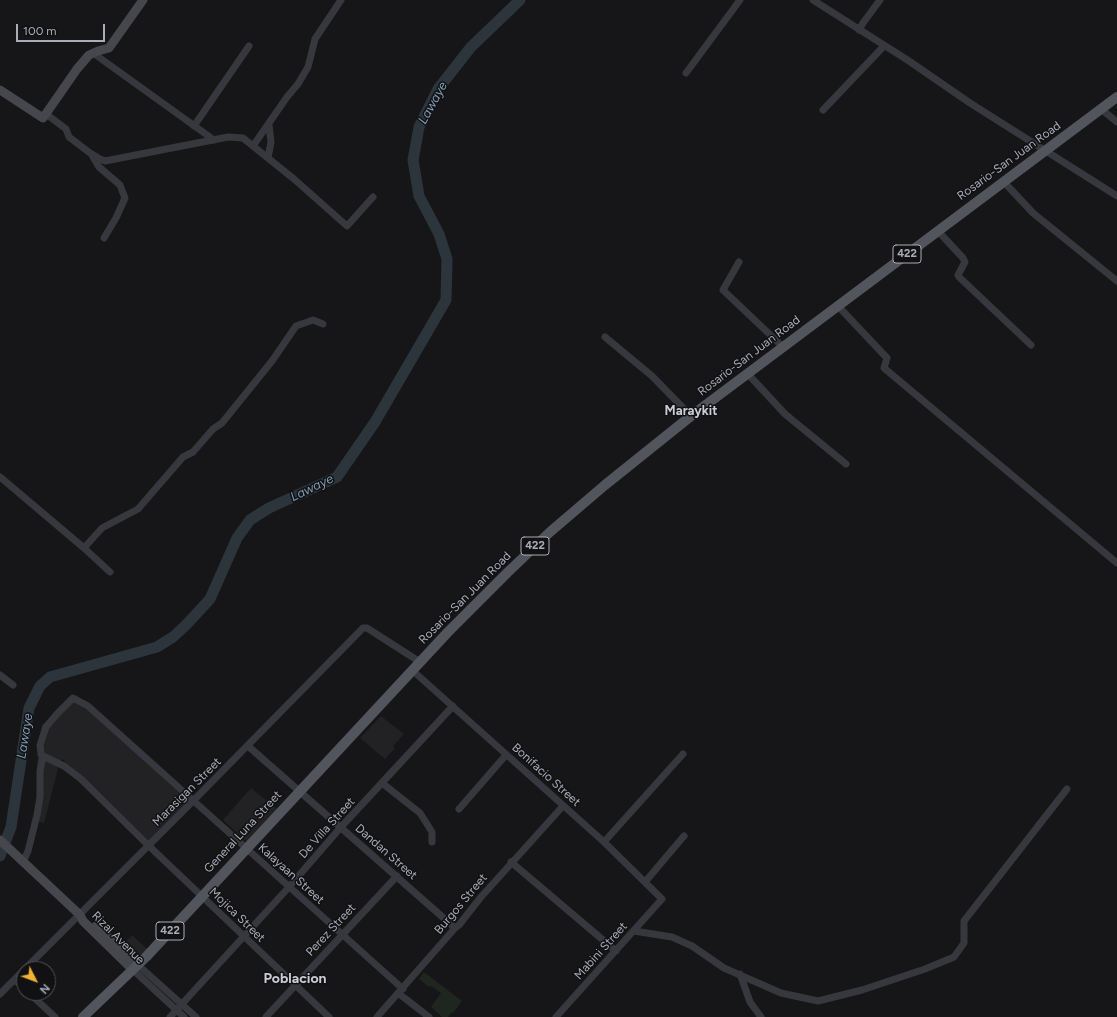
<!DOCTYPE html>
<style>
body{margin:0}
#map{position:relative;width:1117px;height:1017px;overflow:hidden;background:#161618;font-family:Figtree,sans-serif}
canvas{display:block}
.north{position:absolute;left:16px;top:961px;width:40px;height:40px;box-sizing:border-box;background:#111113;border:1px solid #4d4f55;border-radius:50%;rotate:132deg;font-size:11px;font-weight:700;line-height:16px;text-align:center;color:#a8adb8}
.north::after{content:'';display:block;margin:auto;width:14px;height:18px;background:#f2b134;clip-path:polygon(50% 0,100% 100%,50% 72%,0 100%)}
.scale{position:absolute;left:16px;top:24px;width:89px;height:18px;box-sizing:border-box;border:2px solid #a8adb8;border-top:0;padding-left:5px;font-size:12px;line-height:14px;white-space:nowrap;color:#a8adb8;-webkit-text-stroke:3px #111113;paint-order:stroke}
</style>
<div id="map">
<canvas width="1117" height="1017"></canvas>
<div class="north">N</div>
<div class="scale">100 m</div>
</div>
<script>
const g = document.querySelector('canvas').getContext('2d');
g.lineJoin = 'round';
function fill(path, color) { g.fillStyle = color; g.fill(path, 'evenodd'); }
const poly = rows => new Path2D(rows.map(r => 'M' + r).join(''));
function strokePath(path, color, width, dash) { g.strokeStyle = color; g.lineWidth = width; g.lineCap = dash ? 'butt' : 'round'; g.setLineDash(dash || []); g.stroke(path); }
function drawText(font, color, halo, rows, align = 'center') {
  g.font = font + ' Figtree,sans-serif'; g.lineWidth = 3; g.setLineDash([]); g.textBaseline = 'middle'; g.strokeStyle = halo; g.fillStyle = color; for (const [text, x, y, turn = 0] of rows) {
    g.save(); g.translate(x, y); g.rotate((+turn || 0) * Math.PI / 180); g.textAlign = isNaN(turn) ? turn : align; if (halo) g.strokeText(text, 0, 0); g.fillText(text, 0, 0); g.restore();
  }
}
const built = poly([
 [70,699,89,710,189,802,150,842,100,793,62,759,60,761,44,823,34,821,39,779,37,767,39,740,42,725],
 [381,716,404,734,393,746,395,748,385,759,360,738],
 [251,788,277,809,247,842,223,820],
 [132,935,147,949,137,960,122,946]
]);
const green = poly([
 [424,972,462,1001,453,1013,451,1013,448,1017,442,1017,431,1007,441,993,431,986,429,987,419,979]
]);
const river = poly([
 [0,856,11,827,29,708,40,686,50,677,157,647,173,637,186,625,210,599,237,538,250,520,269,508,337,477,375,422,446,300,447,259,439,234,419,196,413,160,419,127,438,89,471,47,520,0]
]);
const street = poly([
 [813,0,909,61,970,103,1117,196],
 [859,30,863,23,880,0],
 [93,53,214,140],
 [686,73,740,0],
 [1101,109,1117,122],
 [823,110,884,46],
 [46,114,66,129,69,137,90,153,100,159,105,161,228,137,243,138,294,179,347,226,373,197],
 [194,126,249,46],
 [253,146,287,97,298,84,308,67,315,39,341,0],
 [93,157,99,167,120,185,125,198,116,218,104,238],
 [268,158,271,142,269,125],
 [1003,181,1033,213,1117,281],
 [937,230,963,258,965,262,958,275,959,277,1031,345],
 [739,262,723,290,783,347],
 [838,306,887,358,884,368,1117,563],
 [605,337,652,376,691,416],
 [747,373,785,414,846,464],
 [0,477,84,548,110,572],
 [84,548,102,528,138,509,183,457,193,452,213,429,222,423,272,361,296,326,313,320,323,324],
 [412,670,604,842,662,899,556,1017],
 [0,675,13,685],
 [248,746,455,928],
 [382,783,420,813,432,832,432,842],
 [459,809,506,755],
 [604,842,683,754],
 [23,862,28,851,37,815,40,797,40,771,43,756],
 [511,862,616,951],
 [645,882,684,836],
 [634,931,672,937,692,946,724,968,781,993,818,1001,862,990,925,969,954,957,964,943,964,921,1067,789],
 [138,965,196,1017],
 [25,969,193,801,363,628,367,628,420,662],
 [133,970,184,1017],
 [740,974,750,1002,761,1017],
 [15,980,24,988],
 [29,993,55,1017],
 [398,993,429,1017],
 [0,994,24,970],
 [170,1017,289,887,341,827,453,706],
 [266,1017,397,876],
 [329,1017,149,846,81,779,64,766,43,756,41,754,40,745,46,727,57,714,73,698,88,706,403,989],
 [377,1017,455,928,459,925,481,897,563,806]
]);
const secondary = poly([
 [0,90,43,118,77,69,89,55,98,51,109,48,143,0],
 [0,840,80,915,83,921,133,970],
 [96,926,138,965]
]);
const primary = poly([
 [83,1017,146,957,448,632,507,573,550,532,605,485,691,416,1117,97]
]);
const shields = [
 [907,254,28],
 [535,546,28],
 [170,931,28]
];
const shieldNames = [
 ["422",907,254],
 ["422",535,546],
 ["422",170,931]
];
const streetNames = [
 ["Rosario-San Juan Road",1009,161,-36],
 ["Rosario-San Juan Road",749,356,-37],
 ["Rosario-San Juan Road",465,598,-45],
 ["Bonifacio Street",546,775,42],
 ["Marasigan Street",187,792,-45],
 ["De Villa Street",327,828,-48],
 ["General Luna Street",243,832,-47],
 ["Dandan Street",386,852,41],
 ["Kalayaan Street",291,874,42],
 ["Burgos Street",461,904,-50],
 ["Mojica Street",237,915,44],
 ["Perez Street",331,930,-47],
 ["Rizal Avenue",118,938,45],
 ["Mabini Street",601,951,-48]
];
const waterNames = [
 ["Lawaye",433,103,-61],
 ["Lawaye",312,488,-26],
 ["Lawaye",25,736,-81]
];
const neighbourhoodNames = [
 ["Maraykit",691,411]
];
const quarterNames = [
 ["Poblacion",295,979]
];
fill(built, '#222225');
fill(green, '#1e261f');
strokePath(river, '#2c353c', 11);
strokePath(street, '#37383d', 7);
strokePath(secondary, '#45474d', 9);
strokePath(primary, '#53555c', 10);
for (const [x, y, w] of shields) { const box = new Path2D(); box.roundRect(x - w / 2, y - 9, w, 18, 3); g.fillStyle = '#111113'; g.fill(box); strokePath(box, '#a8adb8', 1); }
drawText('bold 11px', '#a8adb8', null, shieldNames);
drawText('12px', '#a8adb8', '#111113', streetNames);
drawText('italic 13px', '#7f9bb3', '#111113', waterNames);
drawText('bold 13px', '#c9ccd4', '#111113', neighbourhoodNames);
drawText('bold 14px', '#c9ccd4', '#111113', quarterNames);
</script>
